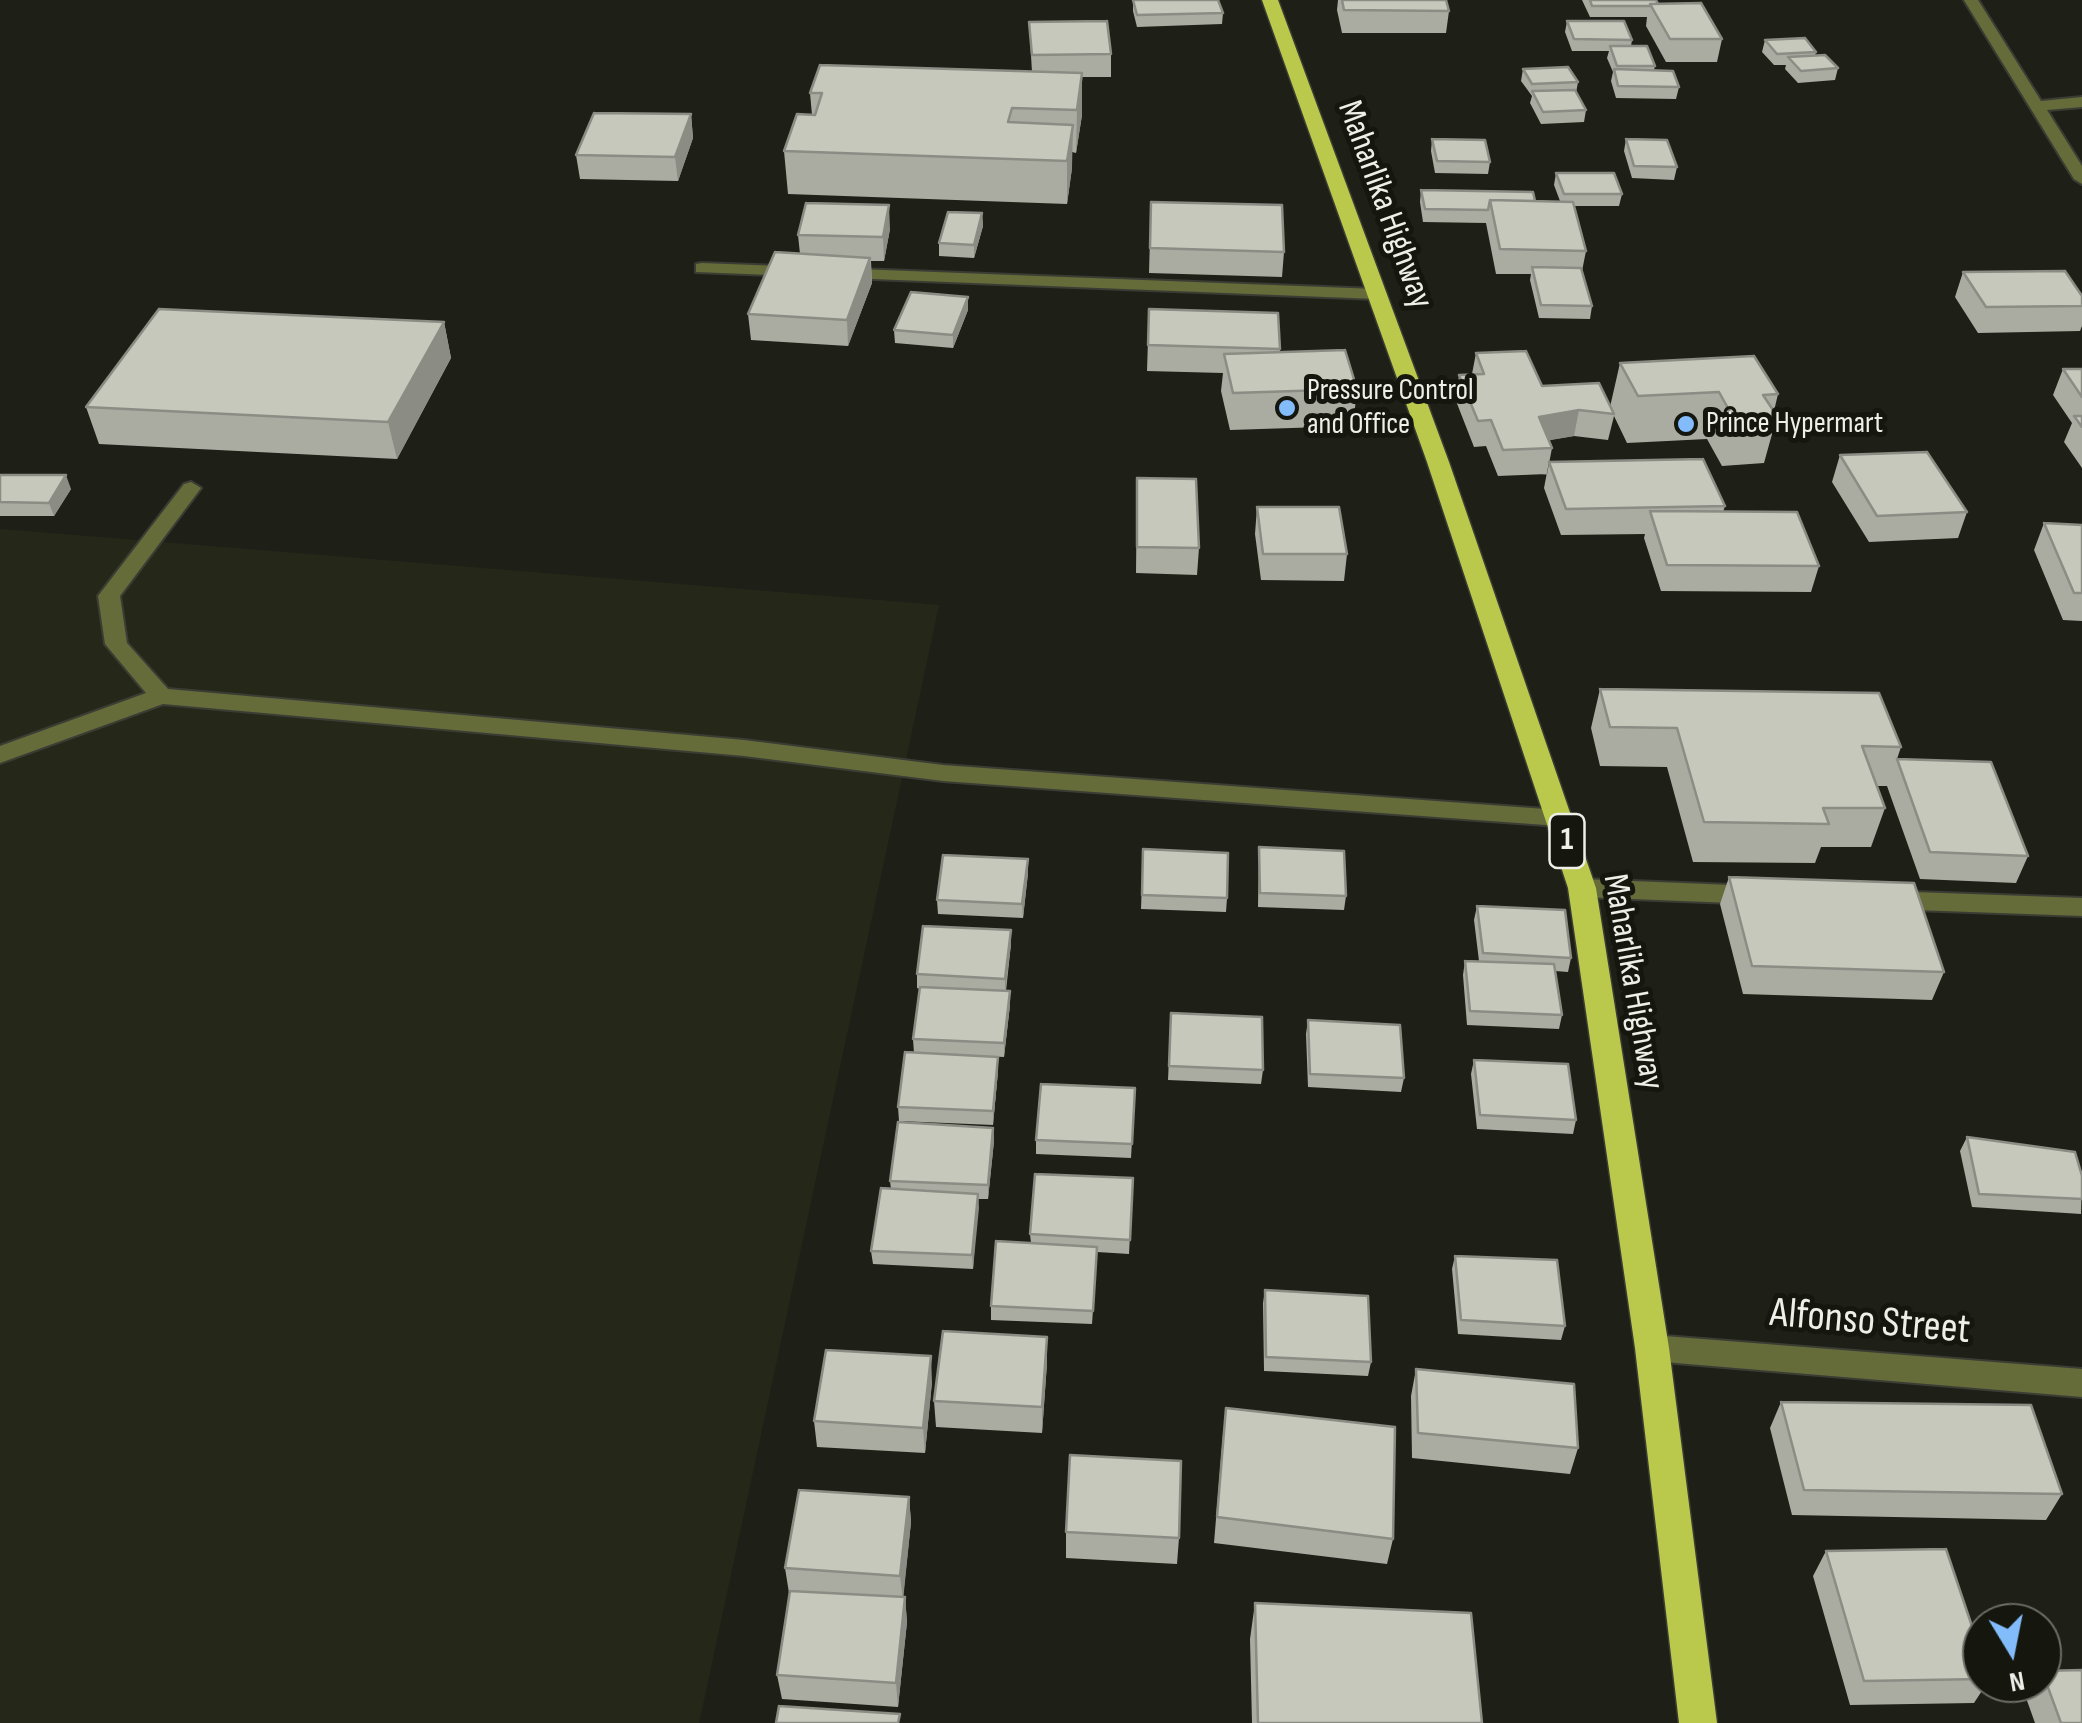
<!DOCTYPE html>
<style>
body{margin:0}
#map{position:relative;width:2082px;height:1723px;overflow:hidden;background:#1e2017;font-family:"Sofia Sans Condensed",sans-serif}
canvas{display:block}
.north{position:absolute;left:1962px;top:1603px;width:100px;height:100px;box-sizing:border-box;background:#15170e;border:2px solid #6c6d66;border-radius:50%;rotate:170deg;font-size:28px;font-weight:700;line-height:40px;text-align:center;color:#eeefe9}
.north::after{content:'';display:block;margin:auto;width:35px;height:45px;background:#83bcfb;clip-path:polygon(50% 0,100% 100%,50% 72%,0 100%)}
</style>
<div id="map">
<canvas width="2082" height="1723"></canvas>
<div class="north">N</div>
</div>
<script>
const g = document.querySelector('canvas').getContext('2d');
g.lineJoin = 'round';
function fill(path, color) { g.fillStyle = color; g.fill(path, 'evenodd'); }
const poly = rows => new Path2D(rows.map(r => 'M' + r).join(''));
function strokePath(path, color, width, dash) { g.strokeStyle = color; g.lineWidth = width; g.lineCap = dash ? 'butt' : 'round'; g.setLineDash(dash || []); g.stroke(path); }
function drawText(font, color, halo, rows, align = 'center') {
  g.font = font + ' "Sofia Sans Condensed",sans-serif'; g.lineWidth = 10; g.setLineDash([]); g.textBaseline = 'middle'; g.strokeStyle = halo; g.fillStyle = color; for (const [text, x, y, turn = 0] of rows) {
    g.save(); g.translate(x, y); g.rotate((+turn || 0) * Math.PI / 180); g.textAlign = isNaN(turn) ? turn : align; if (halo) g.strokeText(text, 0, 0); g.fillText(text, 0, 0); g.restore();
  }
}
const built = poly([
 [0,529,939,605,699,1723,0,1723]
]);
const service = poly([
 [191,482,201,488,120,596,127,643,168,689,744,740,943,765,1559,810,1571,818,1559,826,943,781,744,756,163,704,0,763,0,746,146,693,105,644,98,596,184,484,191,482]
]);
const minor = poly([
 [1964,0,1978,0,2041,101,2082,97,2082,107,2047,110,2082,166,2082,184,2074,179,1964,0],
 [702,263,1376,289,1385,294,1376,299,696,272,696,264,702,263],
 [1582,879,1757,886,1766,889,1770,895,1766,901,1757,904,1582,897,1573,894,1569,888,1573,882,1582,879],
 [1887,891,2082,898,2082,916,1887,909,1878,906,1874,900,1878,894,1887,891],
 [1652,1335,2082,1369,2082,1397,1652,1361,1641,1357,1637,1348,1641,1339,1652,1335]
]);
const trunk = poly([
 [1262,0,1278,0,1449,462,1596,888,1669,1348,1717,1723,1679,1723,1635,1348,1568,888,1427,462,1262,0]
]);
const wall = poly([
 [1133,0,1223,13,1222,24,1137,27,1133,11],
 [1338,0,1446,0,1449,11,1446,33,1342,33,1337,10],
 [1582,0,1656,0,1658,4,1722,39,1717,62,1666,62,1646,26,1647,17,1590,17],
 [1567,21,1632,40,1631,46,1655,66,1654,70,1679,87,1676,99,1616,98,1611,81,1613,72,1607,58,1609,51,1572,51,1565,32],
 [1029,22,1111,54,1111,77,1082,77,1082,115,1076,153,1072,152,1072,168,1067,204,788,194,784,151,812,115,810,93,1032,72],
 [1765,40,1816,52,1815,56,1838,68,1835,80,1798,83,1785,69,1786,65,1774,65,1762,52],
 [1523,69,1578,82,1576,93,1586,110,1584,122,1541,124,1530,103,1532,96,1521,81],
 [691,114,693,138,678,181,580,179,576,155],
 [1432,139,1490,162,1488,174,1435,173,1431,151],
 [1626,139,1677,167,1674,180,1632,178,1624,151],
 [1556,173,1622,194,1619,206,1574,206,1586,251,1582,271,1592,306,1590,319,1539,318,1530,280,1531,274,1496,274,1486,223,1423,222,1420,202,1421,190,1535,201,1560,201,1554,185],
 [1151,202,1284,252,1282,277,1149,273],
 [982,213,983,226,974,258,939,256,939,243],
 [890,229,884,261,871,261,872,283,848,346,751,340,748,314,800,254,798,235],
 [1963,272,2082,296,2082,326,2080,331,1978,333,1955,297],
 [1149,309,1278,313,1280,352,1357,389,1353,426,1230,430,1221,391,1223,373,1147,371],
 [968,310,953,348,895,343,894,330],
 [444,322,451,358,397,459,99,444,86,407],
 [1476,353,1542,386,1610,407,1620,363,1778,394,1774,411,1777,416,1764,463,1722,466,1707,439,1627,443,1614,416,1608,440,1574,436,1549,440,1552,448,1547,474,1498,476,1486,446,1474,447,1456,401,1459,375,1472,374],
 [2063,369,2082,369,2082,468,2064,442,2072,423,2053,395],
 [1840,455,1967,512,1958,538,1869,542,1832,482],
 [1549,462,1725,506,1723,512,1819,566,1811,592,1661,591,1644,538,1645,534,1561,535,1544,488],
 [0,475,71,489,54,516,0,516],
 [1137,478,1199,548,1197,575,1136,573],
 [1257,507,1347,554,1344,581,1261,580,1255,534],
 [2044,523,2082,525,2082,621,2063,620,2034,550],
 [1600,689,1901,747,1897,759,2028,856,2016,883,1920,879,1887,786,1877,786,1885,808,1871,847,1821,847,1815,863,1693,862,1667,767,1600,766,1591,728],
 [1259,847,1346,896,1344,910,1258,907],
 [1143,849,1227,898,1226,912,1141,909],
 [1028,859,1028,873,1023,918,938,914,937,900],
 [1729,877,1944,972,1932,1000,1743,994,1720,904],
 [1477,906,1571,958,1568,972,1555,971,1562,1015,1559,1029,1467,1025,1463,975,1465,961,1479,961,1474,920],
 [1011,944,1006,991,1010,991,1010,1005,1004,1057,914,1053,913,1039,920,989,917,988,917,974],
 [1171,1013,1263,1070,1261,1084,1168,1080],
 [1308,1020,1404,1078,1401,1092,1308,1087,1306,1034],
 [1474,1060,1576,1120,1573,1134,1477,1129,1471,1074],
 [998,1071,993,1125,899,1121,898,1107],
 [1135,1088,1131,1158,1036,1154,1036,1140],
 [993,1128,994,1141,988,1199,978,1199,973,1269,873,1264,871,1251,891,1189,890,1181],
 [1967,1137,2082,1176,2081,1214,1972,1207,1960,1151],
 [1133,1178,1129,1254,1097,1252,1092,1324,991,1320,991,1306,1031,1243,1030,1234],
 [1455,1256,1565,1326,1561,1340,1458,1334,1452,1269],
 [1265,1290,1371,1362,1368,1376,1264,1371,1263,1303],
 [1047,1363,1042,1433,936,1427,934,1401],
 [1416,1369,1578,1448,1570,1474,1412,1458,1411,1396],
 [932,1382,925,1453,817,1447,814,1421],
 [1781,1402,2062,1494,2046,1520,1792,1515,1770,1428],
 [1223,1434,1393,1539,1387,1564,1214,1543],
 [909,1497,911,1522,903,1597,905,1597,907,1622,898,1707,782,1699,777,1675,789,1593,785,1568],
 [1066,1532,1179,1538,1177,1564,1066,1558],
 [1826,1551,1982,1656,1982,1683,1987,1683,1974,1703,1850,1705,1813,1576],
 [1255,1603,1482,1723,1252,1723,1250,1639],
 [2042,1671,2082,1723,2035,1723,2025,1695,2033,1683,2042,1683]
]);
const shadedWall = poly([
 [1082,73,1082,115,1076,153,1077,110],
 [691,114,693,138,678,181,675,157],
 [1073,125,1072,168,1067,204,1067,161],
 [889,205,890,229,884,261,883,237],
 [982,213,983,226,974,258,974,245],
 [870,258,872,283,848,346,847,320],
 [968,297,968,310,953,348,953,335],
 [444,322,451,358,397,459,388,422],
 [1579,410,1574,436,1534,443,1539,417],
 [66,475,71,489,54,516,49,503],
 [1028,859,1028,873,1023,918,1022,904],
 [1011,930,1011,944,1005,993,1005,979],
 [1010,991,1010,1005,1004,1057,1004,1043],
 [998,1057,998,1071,993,1125,993,1111],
 [993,1128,994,1141,988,1199,988,1185],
 [978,1194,979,1208,973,1269,972,1255],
 [1047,1337,1047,1363,1042,1433,1042,1407],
 [931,1356,932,1382,925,1453,923,1428],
 [909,1497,911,1522,903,1601,900,1576],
 [905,1597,907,1622,898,1707,896,1683]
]);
const building = poly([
 [1133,0,1218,0,1223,13,1137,15,1133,0],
 [1342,0,1446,0,1449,11,1344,10,1342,0],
 [1590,0,1656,0,1658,4,1650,4,1651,6,1592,6,1590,0],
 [1701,3,1722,39,1670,39,1650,4,1701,3],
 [1107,21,1111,54,1032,55,1029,22,1107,21],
 [1567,21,1624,21,1632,40,1574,39,1567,21],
 [1805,38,1816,52,1777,54,1765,40,1805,38],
 [1610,46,1647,46,1655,66,1617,66,1610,46],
 [1825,55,1838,68,1801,71,1788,57,1825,55],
 [820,65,1082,73,1077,110,1012,108,1008,122,1073,125,1067,161,784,151,797,114,815,115,822,93,810,93,820,65],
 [1568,67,1578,82,1532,84,1523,69,1568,67],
 [1614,69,1673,71,1679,87,1618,86,1614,69],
 [1575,90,1586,110,1543,112,1532,91,1575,90],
 [594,113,691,114,675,157,576,155,594,113],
 [1432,139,1485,140,1490,162,1437,161,1432,139],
 [1626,139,1667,140,1677,167,1634,166,1626,139],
 [1556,173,1614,173,1622,194,1564,194,1556,173],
 [1421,190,1533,192,1535,201,1490,200,1488,210,1425,209,1421,190],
 [1490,200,1573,202,1586,251,1500,249,1490,200],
 [1151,202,1282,205,1284,252,1150,248,1151,202],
 [806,203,889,205,883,237,798,235,806,203],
 [948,212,982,213,974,245,939,243,948,212],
 [775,252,870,258,847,320,748,314,775,252],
 [1532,267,1581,268,1592,306,1541,305,1532,267],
 [2065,271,2082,296,2082,306,1986,307,1963,272,2065,271],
 [911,292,968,297,953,335,894,330,911,292],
 [159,309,444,322,388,422,86,407,159,309],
 [1149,309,1278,313,1280,349,1148,345,1149,309],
 [1345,350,1357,389,1233,393,1224,354,1345,350],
 [1526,351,1542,386,1599,383,1614,414,1579,410,1539,417,1552,448,1503,450,1491,420,1478,421,1459,375,1484,374,1476,353,1526,351],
 [1754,356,1778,394,1763,395,1777,416,1734,419,1719,392,1638,396,1620,363,1754,356],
 [2063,369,2082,369,2082,397,2063,369],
 [2074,416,2082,416,2082,427,2074,416],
 [1927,452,1967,512,1877,516,1840,455,1927,452],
 [1703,459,1725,506,1566,509,1549,462,1703,459],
 [0,475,66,475,49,503,0,502,0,475],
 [1137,478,1196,479,1199,548,1137,547,1137,478],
 [1257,507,1339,507,1347,554,1263,554,1257,507],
 [1650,511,1797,512,1819,566,1667,565,1650,511],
 [2044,523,2082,525,2082,593,2074,593,2044,523],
 [1600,689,1879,693,1901,747,1862,746,1885,808,1823,808,1829,824,1704,822,1677,728,1610,727,1600,689],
 [1897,759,1991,762,2028,856,1930,852,1897,759],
 [1259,847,1344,851,1346,896,1260,893,1259,847],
 [1143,849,1228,853,1227,898,1142,895,1143,849],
 [943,855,1028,859,1022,904,937,900,943,855],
 [1729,877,1914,883,1944,972,1752,966,1729,877],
 [1477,906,1565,910,1571,958,1483,953,1477,906],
 [923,926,1011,930,1005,979,917,974,923,926],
 [1465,961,1554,964,1562,1015,1470,1011,1465,961],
 [920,987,1010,991,1004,1043,913,1039,920,987],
 [1171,1013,1262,1017,1263,1070,1169,1066,1171,1013],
 [1308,1020,1400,1025,1404,1078,1310,1074,1308,1020],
 [905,1052,998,1057,993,1111,898,1107,905,1052],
 [1474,1060,1568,1064,1576,1120,1480,1115,1474,1060],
 [1041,1084,1135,1088,1132,1144,1036,1140,1041,1084],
 [898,1122,993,1128,988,1185,890,1181,898,1122],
 [1967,1137,2075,1152,2082,1176,2082,1199,1979,1194,1967,1137],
 [1035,1174,1133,1178,1130,1240,1030,1234,1035,1174],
 [881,1188,978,1194,972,1255,871,1251,881,1188],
 [996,1241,1097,1247,1093,1311,991,1306,996,1241],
 [1455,1256,1557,1260,1565,1326,1461,1320,1455,1256],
 [1265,1290,1368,1296,1371,1362,1266,1357,1265,1290],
 [943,1331,1047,1337,1042,1407,934,1401,943,1331],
 [826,1350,931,1356,923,1428,814,1421,826,1350],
 [1416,1369,1574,1384,1578,1448,1418,1433,1416,1369],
 [1781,1402,2031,1405,2062,1494,1804,1490,1781,1402],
 [1226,1408,1395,1427,1393,1539,1217,1517,1226,1408],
 [1070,1455,1181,1461,1179,1538,1066,1532,1070,1455],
 [799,1490,909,1497,900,1576,785,1568,799,1490],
 [1946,1549,1982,1656,1982,1679,1864,1681,1826,1551,1946,1549],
 [790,1591,905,1597,896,1683,777,1675,790,1591],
 [1255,1603,1471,1613,1482,1723,1258,1723,1255,1603],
 [2082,1670,2082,1723,2061,1723,2042,1671,2082,1670],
 [779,1706,900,1714,898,1723,776,1723,779,1706]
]);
const markers = [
 [1287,408,10,"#83bcfb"],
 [1686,424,10,"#83bcfb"]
];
const farPoinames = [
 ["Pressure Control",1307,391],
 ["and Office",1307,425],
 ["Prince Hypermart",1706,424]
];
const shields = [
 [1567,841,35]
];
const shieldNames = [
 ["1",1567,841]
];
const streetNames = [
 ["Maharlika Highway",1384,205,70],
 ["Maharlika Highway",1632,982,80]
];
const nearStreetnames = [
 ["Alfonso Street",1870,1323,5]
];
fill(built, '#252819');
strokePath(service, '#3b3d34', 4);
strokePath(minor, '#3b3d34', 4);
strokePath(trunk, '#3b3d34', 3);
fill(service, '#656b39');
fill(minor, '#656b39');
fill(trunk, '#bac84c');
fill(wall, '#aaaca2');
fill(shadedWall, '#8b8c84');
fill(building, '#c6c8bc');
strokePath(building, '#8b8c84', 2.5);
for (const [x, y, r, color] of markers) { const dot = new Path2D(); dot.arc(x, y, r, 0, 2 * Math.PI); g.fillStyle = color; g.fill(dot); strokePath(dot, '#15170e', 4); }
drawText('30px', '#eeefe9', '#15170e', farPoinames, 'left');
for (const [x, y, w] of shields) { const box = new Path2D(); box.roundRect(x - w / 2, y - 27, w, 54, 8); g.fillStyle = '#15170e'; g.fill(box); strokePath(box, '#eeefe9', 2.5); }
drawText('bold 32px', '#eeefe9', null, shieldNames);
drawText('35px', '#eeefe9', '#15170e', streetNames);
drawText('42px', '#eeefe9', '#15170e', nearStreetnames);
</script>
